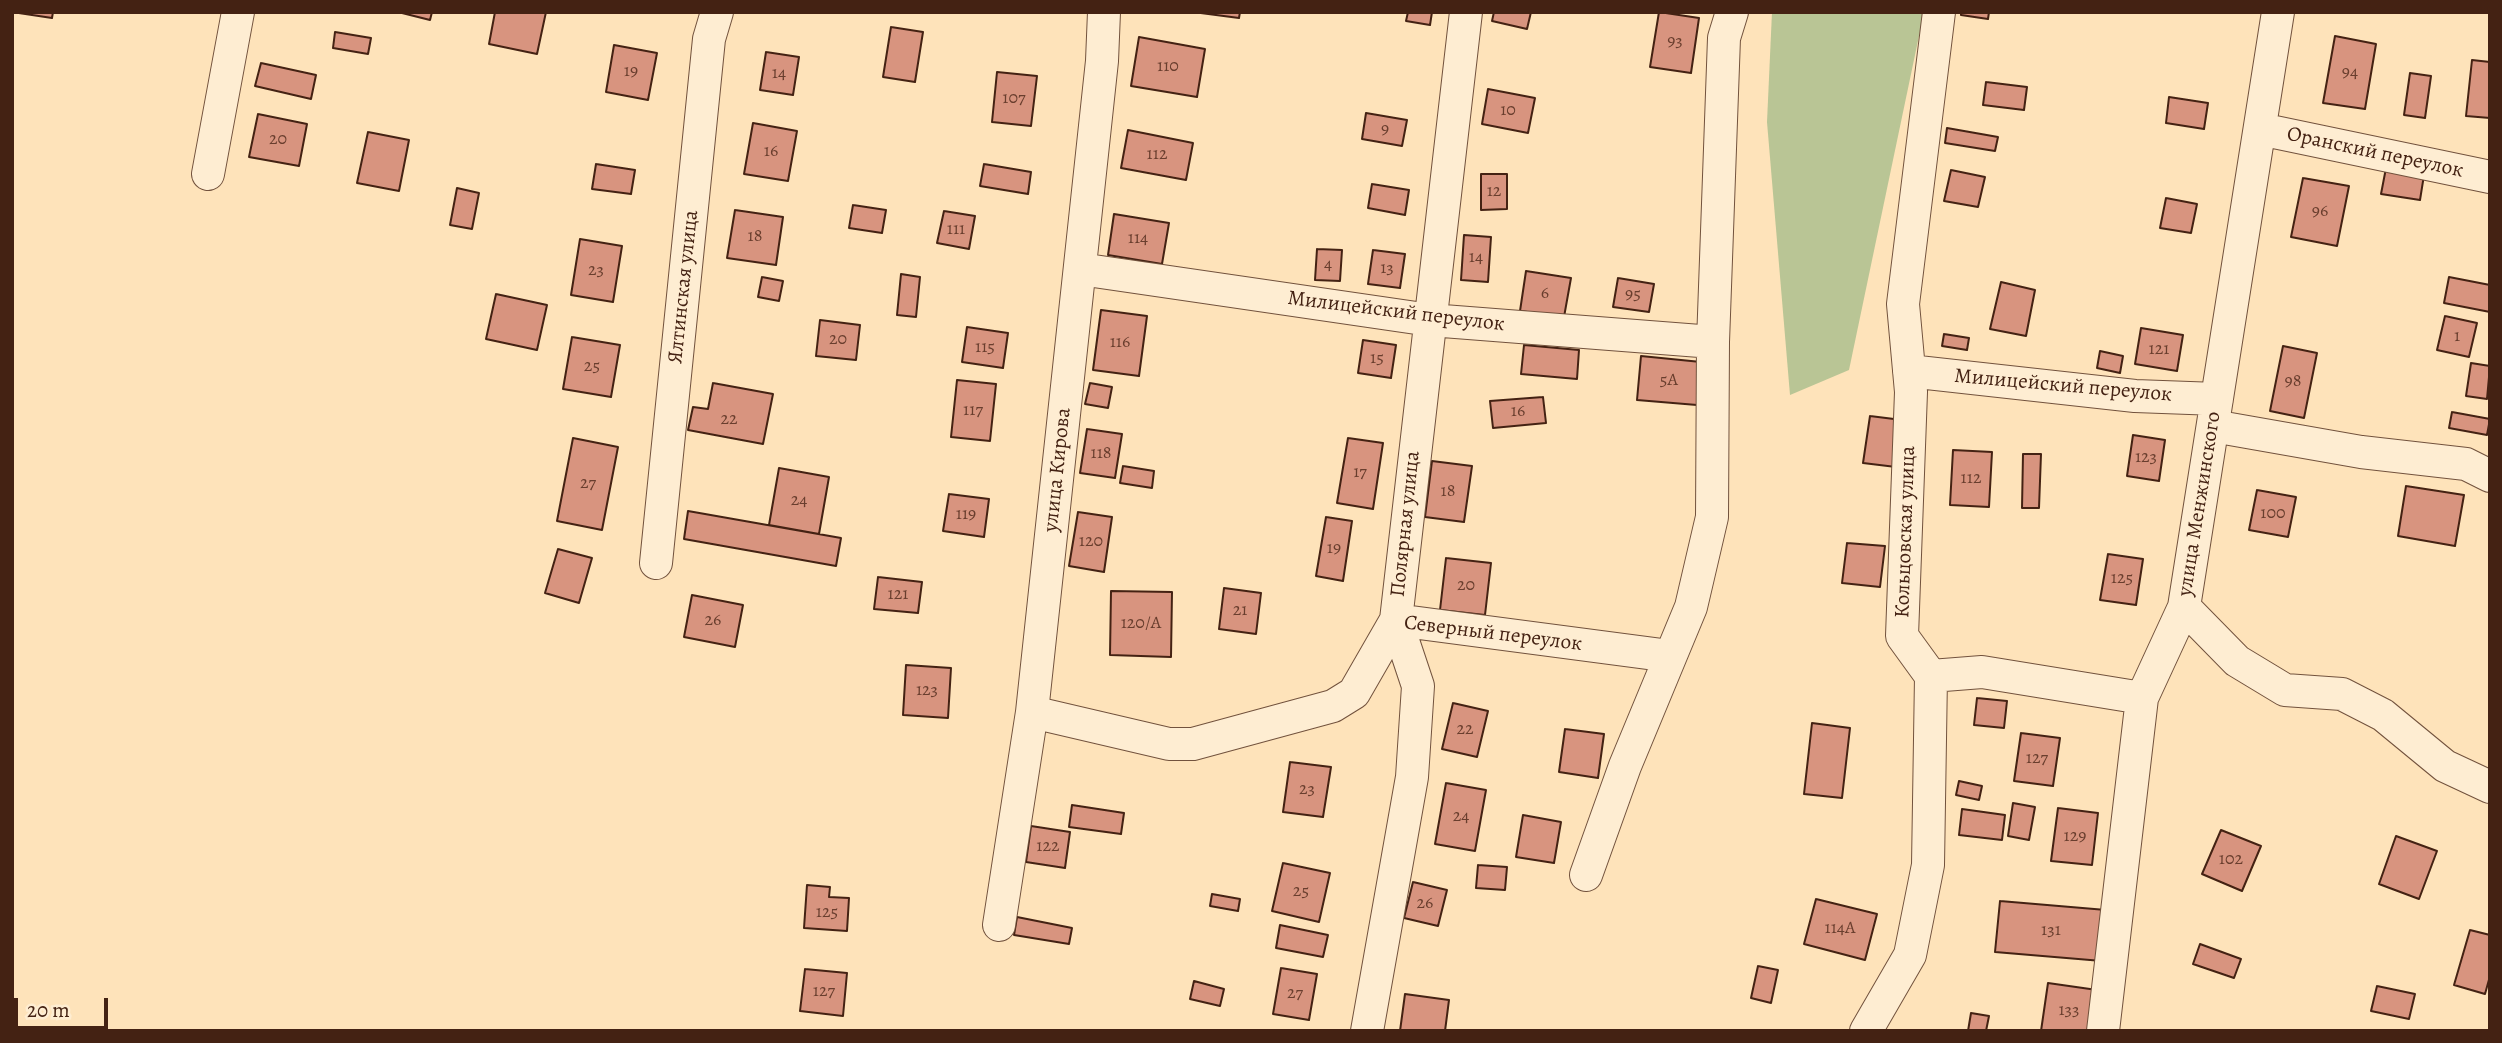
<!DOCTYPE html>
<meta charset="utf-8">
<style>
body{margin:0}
#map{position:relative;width:2502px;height:1043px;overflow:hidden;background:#fee3ba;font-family:Alegreya,serif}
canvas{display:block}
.frame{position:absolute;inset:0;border:14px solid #442213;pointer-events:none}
.scale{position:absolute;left:14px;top:998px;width:94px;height:32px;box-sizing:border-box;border:4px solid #442213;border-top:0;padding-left:9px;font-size:21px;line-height:24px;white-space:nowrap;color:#442213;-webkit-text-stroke:5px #feedd2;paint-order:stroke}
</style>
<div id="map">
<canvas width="2502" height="1043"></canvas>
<div class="frame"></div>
<div class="scale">20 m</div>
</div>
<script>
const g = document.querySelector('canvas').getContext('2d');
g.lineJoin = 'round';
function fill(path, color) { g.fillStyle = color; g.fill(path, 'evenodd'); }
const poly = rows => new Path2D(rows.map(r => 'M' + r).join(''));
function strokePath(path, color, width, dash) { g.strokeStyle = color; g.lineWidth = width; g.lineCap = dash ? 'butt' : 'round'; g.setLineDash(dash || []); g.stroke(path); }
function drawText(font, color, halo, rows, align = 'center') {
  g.font = font + ' Alegreya,serif'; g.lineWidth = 5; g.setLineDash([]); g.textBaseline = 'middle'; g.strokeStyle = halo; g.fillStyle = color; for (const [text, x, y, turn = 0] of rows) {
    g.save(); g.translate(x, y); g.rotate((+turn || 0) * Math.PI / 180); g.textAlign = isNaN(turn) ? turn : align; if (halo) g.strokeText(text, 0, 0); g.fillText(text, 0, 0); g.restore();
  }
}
const green = poly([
 [1772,12,1924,12,1849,370,1790,395,1767,122]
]);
const building = poly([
 [12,12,53,12,52,18,12,12],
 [398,12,432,12,430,20,398,12],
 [495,12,546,12,537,54,489,44,495,12],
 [1193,12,1240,12,1239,18,1193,12],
 [1408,12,1432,12,1430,25,1406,21,1408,12],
 [1494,12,1531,12,1527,29,1492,21,1494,12],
 [1659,12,1699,18,1691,73,1650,67,1659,12],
 [1961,12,1989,12,1988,19,1961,15,1961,12],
 [891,27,923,32,915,82,883,77,891,27],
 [335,32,371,38,368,54,333,48,335,32],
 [2335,36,2376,44,2365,109,2323,103,2335,36],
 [1139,37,1205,49,1197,97,1131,86,1139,37],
 [614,45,657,53,648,100,606,92,614,45],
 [766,52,799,57,793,95,760,90,766,52],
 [2472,60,2490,62,2490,118,2466,116,2472,60],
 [261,63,316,75,311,99,255,86,261,63],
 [997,72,1037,76,1031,126,992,122,997,72],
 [2410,73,2431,76,2425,118,2404,115,2410,73],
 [1986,82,2027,87,2024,110,1983,105,1986,82],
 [1488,89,1535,98,1528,133,1482,124,1488,89],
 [2169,97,2208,103,2204,129,2166,123,2169,97],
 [1366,113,1407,120,1402,146,1362,139,1366,113],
 [258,114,307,124,299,166,249,157,258,114],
 [753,123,797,131,788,181,744,174,753,123],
 [1947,128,1998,137,1995,151,1945,143,1947,128],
 [1128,130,1193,143,1186,180,1121,168,1128,130],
 [368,132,409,140,399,191,357,183,368,132],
 [596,164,635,170,631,194,592,189,596,164],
 [984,164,1031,172,1028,194,980,186,984,164],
 [2386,168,2424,175,2420,200,2381,194,2386,168],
 [1951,170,1985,177,1978,207,1944,201,1951,170],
 [1481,174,1507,174,1507,209,1481,210,1481,174],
 [2303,178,2349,186,2337,246,2291,237,2303,178],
 [1372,184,1409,190,1405,215,1368,208,1372,184],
 [457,188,479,193,472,229,450,225,457,188],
 [2166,198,2197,204,2191,233,2160,228,2166,198],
 [853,205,886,210,882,233,849,228,853,205],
 [735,210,783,217,776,265,727,258,735,210],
 [944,211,975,216,969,249,937,243,944,211],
 [1114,214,1169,223,1162,264,1108,255,1114,214],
 [1464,235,1491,237,1488,282,1461,280,1464,235],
 [580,239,622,246,613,302,571,295,580,239],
 [1317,249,1342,250,1340,281,1315,280,1317,249],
 [1373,250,1405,254,1400,288,1368,284,1373,250],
 [1526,271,1571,278,1564,317,1520,311,1526,271],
 [901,274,920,277,916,317,897,315,901,274],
 [762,277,783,281,779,301,758,297,762,277],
 [2449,277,2490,285,2490,312,2444,303,2449,277],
 [1618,278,1654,284,1649,312,1613,307,1618,278],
 [2001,282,2035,290,2026,336,1990,329,2001,282],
 [496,294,547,305,537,350,486,339,496,294],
 [1101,310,1147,316,1139,376,1093,370,1101,310],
 [2445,316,2477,323,2469,357,2437,350,2445,316],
 [820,320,860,325,856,360,816,356,820,320],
 [967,327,1008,333,1003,368,962,362,967,327],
 [2141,328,2183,335,2177,371,2135,364,2141,328],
 [1944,334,1969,338,1967,350,1942,346,1944,334],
 [572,337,620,345,611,397,563,389,572,337],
 [1363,340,1396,345,1391,378,1358,373,1363,340],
 [1524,345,1579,350,1577,379,1521,374,1524,345],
 [2283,346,2317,353,2304,418,2270,411,2283,346],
 [2100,351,2123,356,2120,373,2097,368,2100,351],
 [1641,356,1701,362,1697,405,1637,400,1641,356],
 [2471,363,2490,366,2487,399,2466,396,2471,363],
 [957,380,996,384,990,441,951,437,957,380],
 [713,383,773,394,763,444,688,430,693,407,708,409,713,383],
 [1090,383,1112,387,1108,408,1085,404,1090,383],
 [1543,397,1546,423,1493,428,1490,401,1543,397],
 [2452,412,2490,419,2487,435,2449,428,2452,412],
 [1870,416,1902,420,1896,467,1863,463,1870,416],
 [1087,429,1122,434,1115,478,1080,473,1087,429],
 [2133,435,2165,440,2159,481,2127,476,2133,435],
 [573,438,618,447,602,530,557,521,573,438],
 [1348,438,1383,443,1373,509,1337,503,1348,438],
 [1953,450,1992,452,1989,507,1950,505,1953,450],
 [2023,454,2041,454,2039,508,2022,508,2023,454],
 [1432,461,1472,466,1464,522,1425,517,1432,461],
 [1123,466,1154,471,1152,488,1120,483,1123,466],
 [779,468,829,477,819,534,769,525,779,468],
 [2406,486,2464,495,2455,546,2398,536,2406,486],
 [2257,490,2296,497,2288,537,2249,530,2257,490],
 [949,494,989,499,984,537,943,531,949,494],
 [688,511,841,538,836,566,684,539,688,511],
 [1078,512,1112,517,1104,572,1069,566,1078,512],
 [1326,517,1352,521,1343,581,1316,576,1326,517],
 [1847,543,1885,546,1880,587,1842,583,1847,543],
 [558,549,592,558,579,603,545,593,558,549],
 [2108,554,2143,559,2136,605,2100,600,2108,554],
 [1446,558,1491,563,1485,615,1440,610,1446,558],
 [878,577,922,582,918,613,874,609,878,577],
 [1224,588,1261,593,1256,634,1219,629,1224,588],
 [1111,591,1172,592,1171,657,1110,655,1111,591],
 [692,595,743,605,735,647,684,637,692,595],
 [906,665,951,668,948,718,903,715,906,665],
 [1977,698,2007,701,2004,728,1974,725,1977,698],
 [1453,703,1488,711,1477,757,1442,749,1453,703],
 [1812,723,1850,728,1842,798,1804,794,1812,723],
 [1565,729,1604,734,1598,778,1559,772,1565,729],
 [2021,733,2060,738,2053,786,2014,781,2021,733],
 [1290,762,1331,767,1323,817,1283,812,1290,762],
 [1959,781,1982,786,1979,800,1956,795,1959,781],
 [1446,783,1486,790,1475,851,1435,844,1446,783],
 [2013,803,2035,807,2029,840,2008,836,2013,803],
 [1072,805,1124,813,1121,834,1069,827,1072,805],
 [2058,808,2098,813,2092,865,2051,861,2058,808],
 [1962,809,2005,815,2002,840,1959,835,1962,809],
 [1523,815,1561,822,1554,863,1516,857,1523,815],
 [1031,826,1070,832,1065,868,1026,862,1031,826],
 [2221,830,2261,846,2242,891,2202,874,2221,830],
 [2396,836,2437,851,2419,899,2379,884,2396,836],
 [1283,863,1330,873,1319,922,1272,911,1283,863],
 [1478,865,1507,867,1505,890,1476,888,1478,865],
 [1413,882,1447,890,1438,926,1404,918,1413,882],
 [807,885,830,887,829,897,849,898,847,931,804,928,807,885],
 [1212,894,1240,899,1238,911,1210,906,1212,894],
 [1816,899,1877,914,1865,960,1804,944,1816,899],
 [2000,901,2106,910,2102,961,1995,952,2000,901],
 [1017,917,1072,928,1069,944,1014,935,1017,917],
 [1280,925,1328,935,1323,957,1276,948,1280,925],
 [2470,930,2490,935,2490,976,2485,994,2454,985,2470,930],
 [2200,944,2241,959,2234,978,2193,964,2200,944],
 [1758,966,1778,970,1771,1003,1751,998,1758,966],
 [1281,968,1317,974,1309,1020,1273,1014,1281,968],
 [805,969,847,973,843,1016,800,1011,805,969],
 [1194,981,1224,989,1220,1006,1190,999,1194,981],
 [2048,983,2097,990,2091,1031,2041,1031,2048,983],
 [2377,986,2415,994,2409,1019,2371,1011,2377,986],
 [1405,994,1449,1000,1445,1031,1400,1031,1405,994],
 [1971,1013,1989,1016,1986,1031,1968,1031,1971,1013]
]);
const minor = poly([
 [2260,129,2490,177],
 [208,174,238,12],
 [1080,269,1430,320,1713,342],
 [1909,371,2135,396,2217,399],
 [2213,426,2361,452,2466,464,2490,476],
 [656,563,709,39,717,12],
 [2184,607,2237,661,2285,690,2342,694,2383,715,2445,766,2490,787],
 [1931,676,1982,672,2142,698],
 [1032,712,1169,744,1193,744,1333,706,1354,693,1396,620,1670,656],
 [1586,875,1625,766,1691,607,1712,517,1713,342,1724,38,1732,12],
 [999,925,1032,712,1102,61,1104,12],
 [1367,1031,1412,777,1418,686,1396,620,1466,12],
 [1866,1031,1910,955,1928,865,1931,676,1902,636,1911,392,1903,304,1939,12],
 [2103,1031,2142,698,2184,607,2278,12]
]);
const numberNames = [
 ["93",1675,42],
 ["110",1168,67],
 ["19",631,72],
 ["94",2350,73],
 ["14",779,74],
 ["107",1014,99],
 ["10",1508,111],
 ["9",1385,130],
 ["20",278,140],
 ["16",771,152],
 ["112",1157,155],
 ["12",1494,192],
 ["96",2320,212],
 ["111",956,230],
 ["18",755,237],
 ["114",1138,239],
 ["14",1476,258],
 ["4",1328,265],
 ["13",1387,269],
 ["23",596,271],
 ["6",1545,294],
 ["95",1633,295],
 ["1",2457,337],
 ["20",838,340],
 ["116",1120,343],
 ["115",985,348],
 ["121",2159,350],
 ["15",1377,359],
 ["25",592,367],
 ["5А",1669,381],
 ["98",2293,382],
 ["117",973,411],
 ["16",1518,412],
 ["22",729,420],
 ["118",1101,454],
 ["123",2146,458],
 ["17",1360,473],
 ["112",1971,479],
 ["27",588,484],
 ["18",1448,492],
 ["24",799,501],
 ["100",2273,514],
 ["119",966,515],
 ["120",1091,542],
 ["19",1334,549],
 ["125",2122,579],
 ["20",1466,586],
 ["121",898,595],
 ["21",1240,611],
 ["26",713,621],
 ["120/А",1141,624],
 ["123",927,691],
 ["22",1465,730],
 ["127",2037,759],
 ["23",1307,790],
 ["24",1461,817],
 ["129",2075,837],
 ["122",1048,847],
 ["102",2231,860],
 ["25",1301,892],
 ["26",1425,904],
 ["125",827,913],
 ["114А",1840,929],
 ["131",2051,931],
 ["127",824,992],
 ["27",1295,994],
 ["133",2069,1011]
];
const streetNames = [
 ["Оранский переулок",2375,153,12],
 ["Ялтинская улица",684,287,-84],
 ["Милицейский переулок",1396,312,7],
 ["Милицейский переулок",2063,386,5],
 ["улица Кирова",1058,470,-84],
 ["улица Менжинского",2200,504,-81],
 ["Полярная улица",1406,524,-84],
 ["Кольцовская улица",1906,532,-88],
 ["Северный переулок",1493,634,7]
];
fill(green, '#b9c595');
fill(building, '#d8947f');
strokePath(building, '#442213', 2);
strokePath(minor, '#72523d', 34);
strokePath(minor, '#feedd2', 32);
drawText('18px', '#693e2e', null, numberNames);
drawText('21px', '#442213', '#feedd2', streetNames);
</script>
